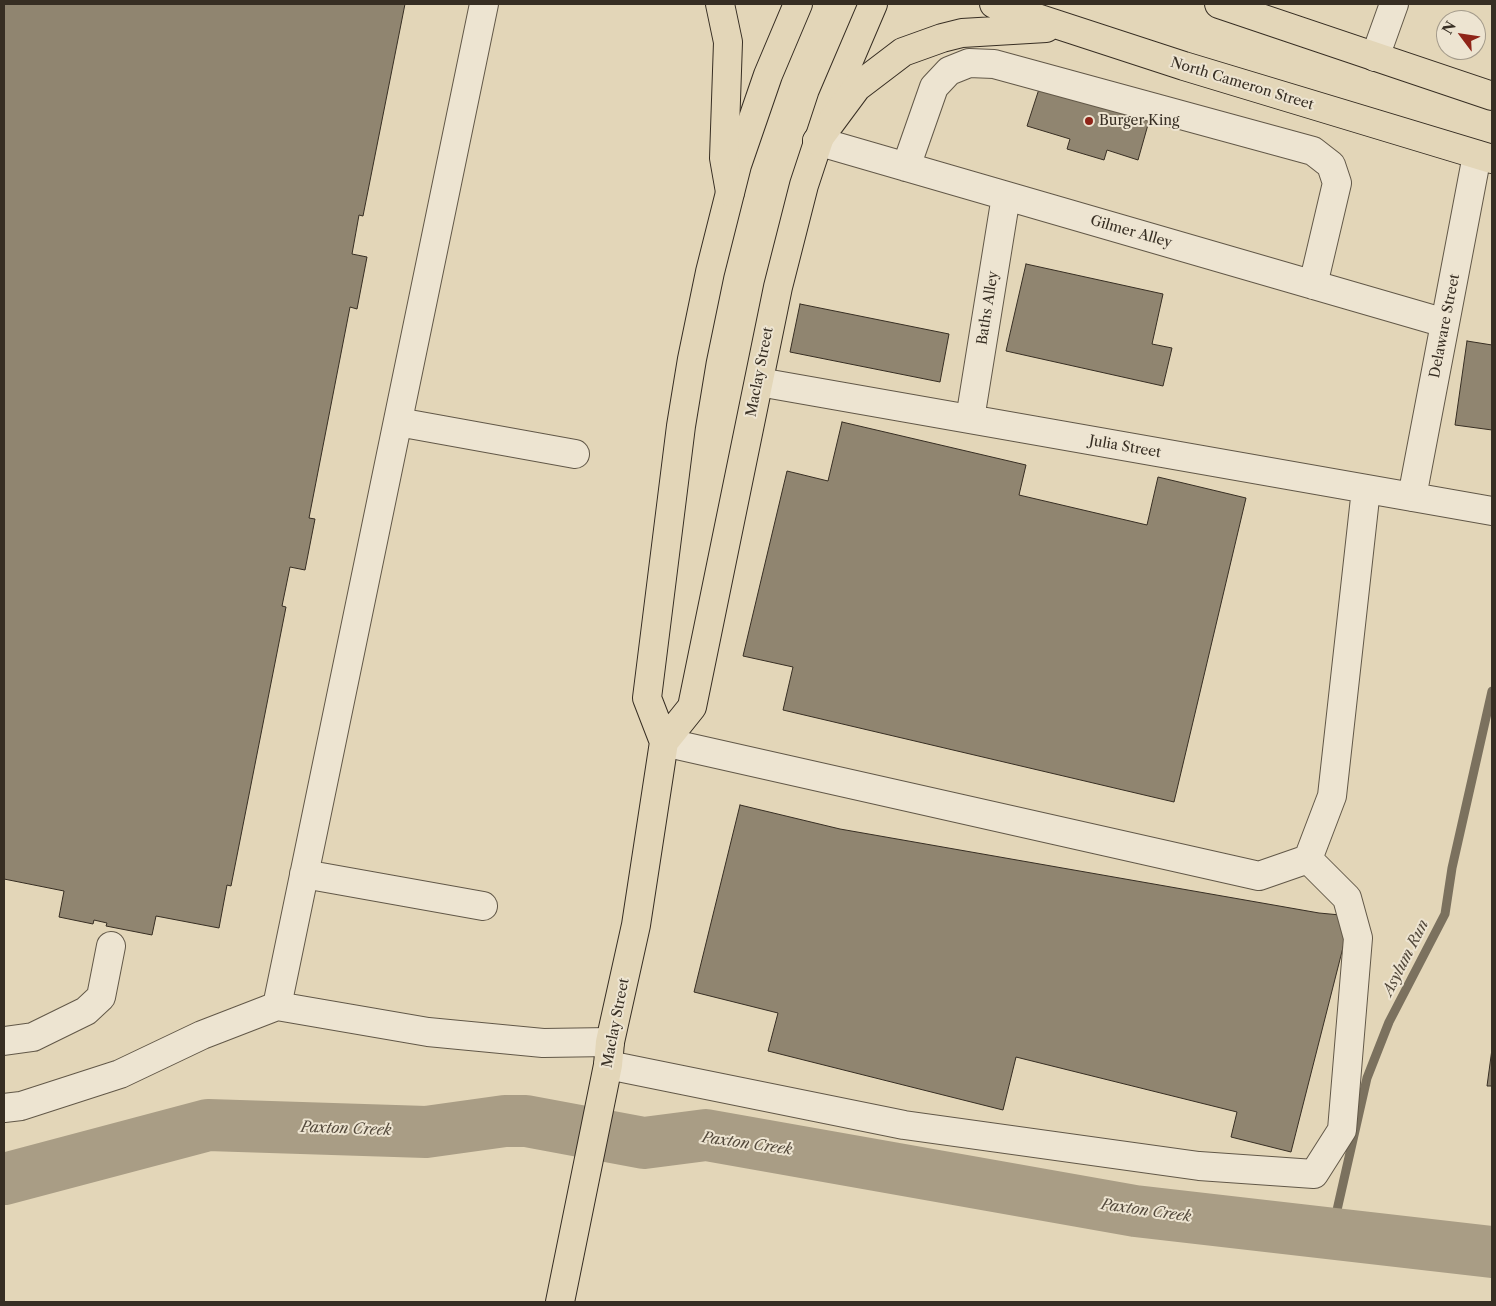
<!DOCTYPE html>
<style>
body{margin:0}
#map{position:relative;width:1496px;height:1306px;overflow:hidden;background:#e3d6b8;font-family:"Libre Caslon Text",serif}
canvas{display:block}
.frame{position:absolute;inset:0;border:5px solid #372e23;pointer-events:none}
.north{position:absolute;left:1436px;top:10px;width:50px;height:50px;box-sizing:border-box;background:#ede4d1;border:1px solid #a49b8b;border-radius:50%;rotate:301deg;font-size:14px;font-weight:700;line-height:20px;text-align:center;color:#372e23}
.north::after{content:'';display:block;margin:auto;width:18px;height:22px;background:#8f2418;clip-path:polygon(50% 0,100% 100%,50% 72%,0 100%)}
</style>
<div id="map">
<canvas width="1496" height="1306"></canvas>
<div class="frame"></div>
<div class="north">N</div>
</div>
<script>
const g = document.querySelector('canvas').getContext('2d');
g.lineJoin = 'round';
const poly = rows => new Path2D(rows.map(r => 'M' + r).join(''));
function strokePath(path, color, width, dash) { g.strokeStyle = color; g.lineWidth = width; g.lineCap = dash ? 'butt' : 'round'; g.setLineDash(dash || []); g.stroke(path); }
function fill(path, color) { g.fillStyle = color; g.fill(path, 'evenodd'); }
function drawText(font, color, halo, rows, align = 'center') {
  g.font = font + ' "Libre Caslon Text",serif'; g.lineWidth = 4; g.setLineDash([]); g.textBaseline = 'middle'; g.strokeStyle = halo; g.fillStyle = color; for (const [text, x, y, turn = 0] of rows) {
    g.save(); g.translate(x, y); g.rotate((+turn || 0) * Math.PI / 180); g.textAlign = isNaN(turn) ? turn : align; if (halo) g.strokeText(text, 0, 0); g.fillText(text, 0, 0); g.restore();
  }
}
const stream = poly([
 [1334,1234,1337,1210,1367,1078,1389,1022,1445,914,1452,868,1492,691]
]);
const river = poly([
 [4,1179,208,1125,426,1132,505,1121,526,1121,644,1143,706,1135,1135,1211,1492,1252]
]);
const building = poly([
 [4,4,405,4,363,216,359,215,352,254,367,257,357,309,350,307,309,518,315,519,305,570,290,567,282,606,286,607,231,886,227,885,219,928,156,916,152,935,106,926,107,923,94,920,93,924,59,917,64,891,4,879,4,4],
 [1040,86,1151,114,1138,160,1107,150,1104,160,1067,149,1070,139,1027,126,1040,86],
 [1026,264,1163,294,1152,344,1172,348,1163,386,1006,351,1026,264],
 [800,304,949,334,940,382,790,352,800,304],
 [1467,341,1492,345,1492,430,1455,425,1467,341],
 [842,422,1026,465,1019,495,1147,525,1158,477,1246,498,1174,802,783,710,793,667,743,656,787,471,828,481,842,422],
 [740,805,840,829,1319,913,1351,916,1291,1152,1231,1137,1237,1112,1016,1057,1003,1110,768,1051,778,1013,694,992,740,805],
 [1492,1049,1492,1086,1487,1086,1492,1049]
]);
const minor = poly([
 [1375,57,1394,4],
 [817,141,1445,323],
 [906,167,934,87,949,71,969,63,994,64,1313,151,1331,165,1337,183,1313,285],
 [759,382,1492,511],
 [970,419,1006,196],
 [398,422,575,454],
 [1412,497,1477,155],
 [664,742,1259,876,1308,859,1332,796,1366,489],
 [304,874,483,906],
 [277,1006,484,4],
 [4,1041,33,1037,86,1011,101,997,111,946],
 [608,1065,904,1125,1199,1166,1314,1174,1342,1130,1358,938,1347,898,1308,859],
 [4,1108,21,1106,120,1074,202,1035,277,1006,428,1032,543,1043,610,1042]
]);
const major = poly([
 [664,742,647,698,681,426,692,359,710,272,737,165,768,75,798,4],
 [560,1302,608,1065,610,1042,636,925,664,742,692,707,778,287,804,185,832,100,873,4]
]);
const highway = poly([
 [720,4,728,42,724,158,730,192],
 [994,4,1184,66,1492,159],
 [1219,4,1492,96],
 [817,141,857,87,903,52,942,38,962,33,1046,28]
]);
const markers = [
 [1089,121,5,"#8f2418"]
];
const streetNames = [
 ["North Cameron Street",1242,84,17],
 ["Gilmer Alley",1131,232,16],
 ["Baths Alley",988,308,-81],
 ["Delaware Street",1445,326,-79],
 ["Maclay Street",760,372,-79],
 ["Julia Street",1125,447,10],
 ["Maclay Street",616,1023,-79]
];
const poiNames = [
 ["Burger King",1099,121]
];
const waterNames = [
 ["Asylum Run",1406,958,-63],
 ["Paxton Creek",346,1129,2],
 ["Paxton Creek",747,1144,8],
 ["Paxton Creek",1146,1211,8]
];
strokePath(stream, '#7b715e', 9);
strokePath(river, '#a99d85', 52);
fill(building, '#908570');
strokePath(building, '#372e23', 1);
strokePath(minor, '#625848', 30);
strokePath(major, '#372e23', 30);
strokePath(highway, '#372e23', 30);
strokePath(minor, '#ede4d1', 28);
strokePath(major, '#e3d6b8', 28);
strokePath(highway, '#e3d6b8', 28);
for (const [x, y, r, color] of markers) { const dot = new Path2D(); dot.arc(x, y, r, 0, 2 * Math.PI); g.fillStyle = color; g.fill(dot); strokePath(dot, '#ede4d1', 2); }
drawText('14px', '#372e23', '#ede4d1', streetNames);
drawText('14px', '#372e23', '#ede4d1', poiNames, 'left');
drawText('italic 15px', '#544a3c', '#ede4d1', waterNames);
</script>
